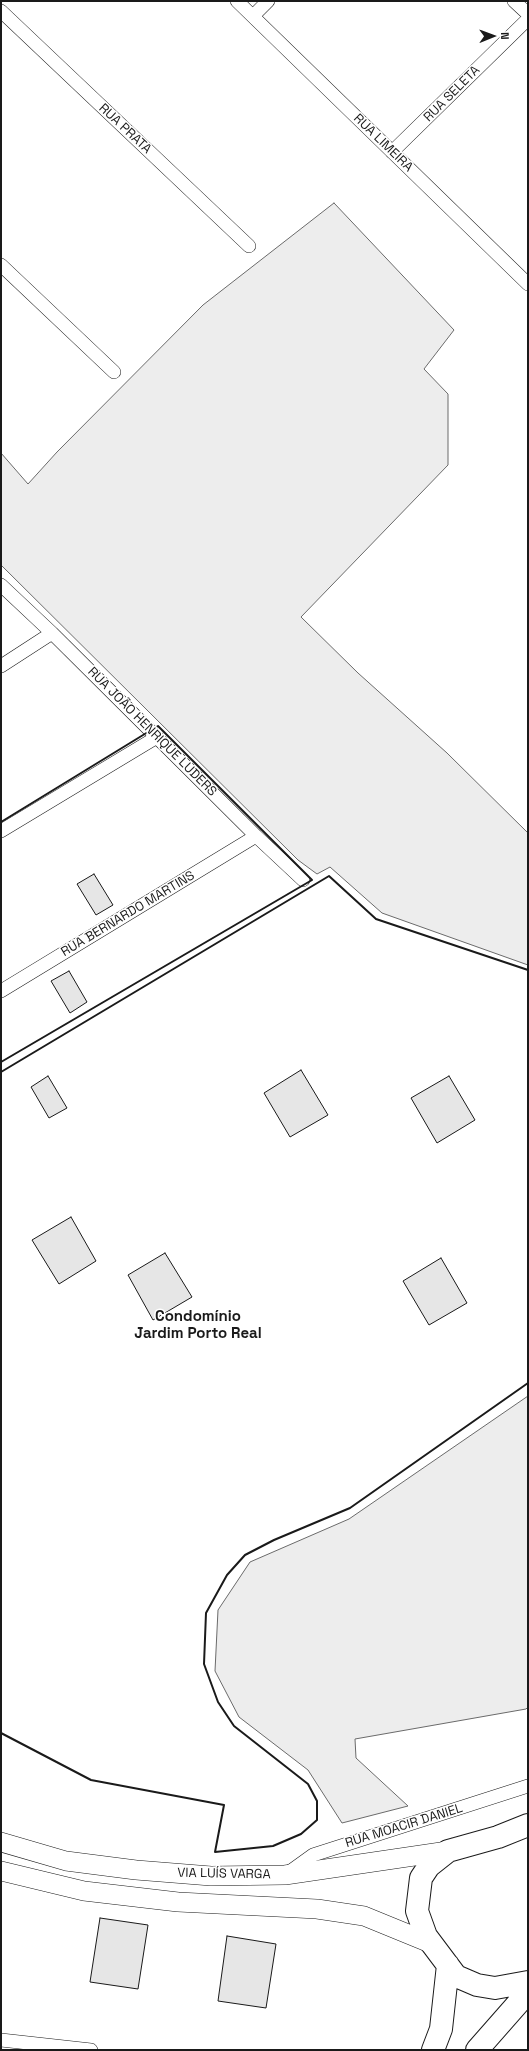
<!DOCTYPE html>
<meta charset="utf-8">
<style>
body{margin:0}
#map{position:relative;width:529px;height:2051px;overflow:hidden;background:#fff;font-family:"Space Grotesk",sans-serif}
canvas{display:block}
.frame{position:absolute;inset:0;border:2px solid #1a1a1a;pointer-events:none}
.north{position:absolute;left:473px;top:16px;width:40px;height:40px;-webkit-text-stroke:3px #fff;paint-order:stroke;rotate:89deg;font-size:11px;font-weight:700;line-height:16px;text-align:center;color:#1a1a1a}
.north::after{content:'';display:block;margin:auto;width:14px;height:18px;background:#1a1a1a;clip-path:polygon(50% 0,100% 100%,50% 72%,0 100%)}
</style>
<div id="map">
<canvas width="529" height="2051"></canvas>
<div class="frame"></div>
<div class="north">N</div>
</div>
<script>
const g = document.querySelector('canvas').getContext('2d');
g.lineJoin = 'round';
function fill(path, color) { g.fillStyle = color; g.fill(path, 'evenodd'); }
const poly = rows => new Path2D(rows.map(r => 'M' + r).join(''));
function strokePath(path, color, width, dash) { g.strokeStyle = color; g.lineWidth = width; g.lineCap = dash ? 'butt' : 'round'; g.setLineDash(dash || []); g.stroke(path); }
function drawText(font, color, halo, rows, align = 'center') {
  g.font = font + ' "Space Grotesk",sans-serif'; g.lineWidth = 3; g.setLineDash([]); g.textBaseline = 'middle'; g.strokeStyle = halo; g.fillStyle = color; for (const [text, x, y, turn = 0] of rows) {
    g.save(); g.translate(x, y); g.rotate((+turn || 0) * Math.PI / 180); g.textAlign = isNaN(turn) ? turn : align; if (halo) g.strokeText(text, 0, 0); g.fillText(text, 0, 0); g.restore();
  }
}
const green = poly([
 [334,203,454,330,424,369,448,394,448,465,301,617,358,673,447,753,528,833,528,965,382,913,330,867,317,874,298,860,1,565,1,453,28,484,57,452,203,305,334,203],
 [528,1396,528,1707,526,1709,355,1739,356,1758,408,1806,342,1823,308,1770,239,1717,215,1671,218,1610,250,1562,349,1519,528,1396]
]);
const building = poly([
 [94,874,113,905,96,915,77,884,94,874],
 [69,971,87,1002,70,1013,51,981,69,971],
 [301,1070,328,1115,290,1137,264,1093,301,1070],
 [48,1076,67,1108,49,1118,31,1087,48,1076],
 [449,1076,475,1120,437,1143,411,1098,449,1076],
 [71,1217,96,1261,59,1284,32,1240,71,1217],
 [165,1253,192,1297,153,1320,128,1275,165,1253],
 [441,1258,467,1303,429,1325,403,1281,441,1258],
 [100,1918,148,1925,138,1989,90,1982,100,1918],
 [227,1936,276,1944,266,2008,218,2001,227,1936]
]);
const minor = poly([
 [237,1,528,284],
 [514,1,528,14],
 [1,11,249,246],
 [253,16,268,1],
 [392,152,528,19],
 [1,265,114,372],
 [1,585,52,633,256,836,303,880],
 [1,666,52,633],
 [1,831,157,737],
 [1,991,256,836],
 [288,1873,313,1855,528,1786],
 [1,2040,91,2050]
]);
const secondary = poly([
 [1,1842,66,1861,136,1870,211,1876,285,1875,448,1851],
 [1,1871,84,1891,178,1902,317,1909,364,1916,430,1943]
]);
const trunk = poly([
 [528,1825,498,1837,448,1851,429,1866,421,1878,417,1911,426,1936,456,1976,477,1985,495,1988,528,1982],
 [433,2050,441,2029,448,1965],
 [477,2050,528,1992]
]);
const wall = poly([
 [1,822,148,732],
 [1,1062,312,880,158,726,153,729],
 [1,1072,329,876,376,919,528,970],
 [1,1733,91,1780,224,1805,215,1852,273,1846,301,1834,317,1820,317,1801,308,1784,234,1726,218,1702,204,1664,206,1613,227,1575,245,1555,274,1540,350,1508,528,1383]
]);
const streetNames = [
 ["RUA SELETA",452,94,-45],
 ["RUA PRATA",125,129,43],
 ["RUA LIMEIRA",383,143,44],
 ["RUA JOÃO HENRIQUE LUDERS",152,732,45],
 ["RUA BERNARDO MARTINS",128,914,-31],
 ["RUA MOACIR DANIEL",404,1826,-17],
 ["VIA LUÍS VARGA",224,1874,1]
];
const quarterNames = [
 ["Condomínio",198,1317],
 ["Jardim Porto Real",198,1334]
];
fill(green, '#ededed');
strokePath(green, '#6a6a6a', 1);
fill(building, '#e6e6e6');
strokePath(building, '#1a1a1a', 1);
strokePath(minor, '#1a1a1a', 14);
strokePath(secondary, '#1a1a1a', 20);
strokePath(trunk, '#1a1a1a', 24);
strokePath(minor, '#fff', 13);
strokePath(secondary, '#fff', 19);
strokePath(trunk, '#fff', 22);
strokePath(wall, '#1a1a1a', 2);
drawText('13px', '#1a1a1a', '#fff', streetNames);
drawText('bold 15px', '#1a1a1a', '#fff', quarterNames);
</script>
